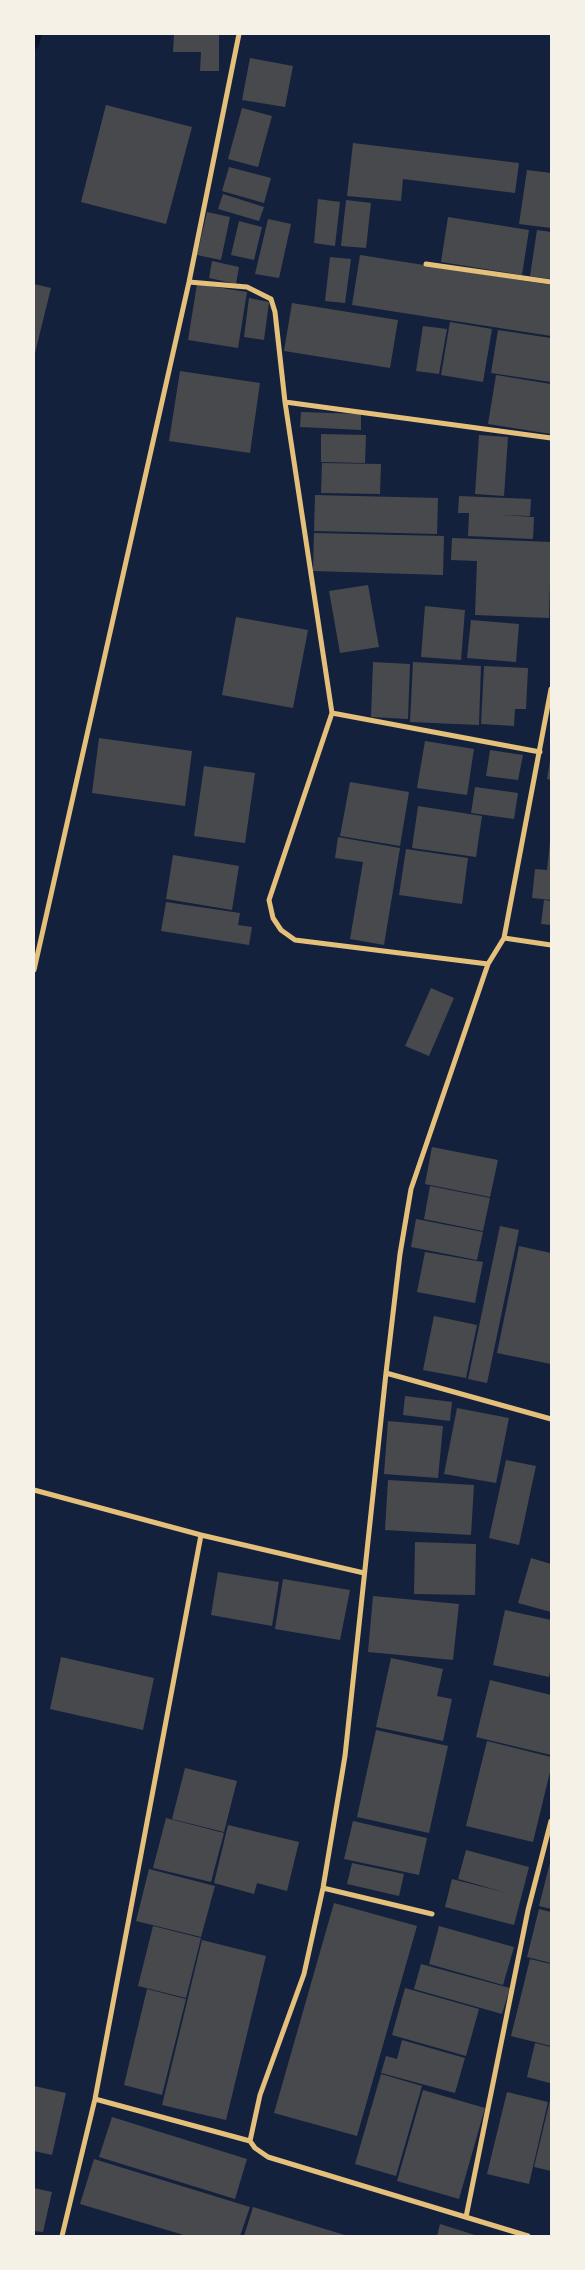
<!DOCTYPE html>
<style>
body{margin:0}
#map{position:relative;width:585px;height:2270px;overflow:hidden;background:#14213d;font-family:"Roboto Serif",serif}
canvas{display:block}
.frame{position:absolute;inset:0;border:35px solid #f6f1e7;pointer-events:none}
</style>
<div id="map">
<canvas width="585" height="2270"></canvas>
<div class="frame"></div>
</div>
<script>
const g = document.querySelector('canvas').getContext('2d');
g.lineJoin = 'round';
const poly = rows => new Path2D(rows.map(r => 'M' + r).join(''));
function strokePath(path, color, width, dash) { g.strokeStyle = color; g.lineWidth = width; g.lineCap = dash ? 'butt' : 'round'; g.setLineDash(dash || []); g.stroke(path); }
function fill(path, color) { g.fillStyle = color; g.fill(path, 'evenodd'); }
const stream = poly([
 [34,44,37,34]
]);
const building = poly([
 [174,34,219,34,219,71,200,71,201,52,173,52],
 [250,58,293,66,285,107,242,100],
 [106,105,192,127,166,224,81,202],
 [242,108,272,116,258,167,228,159],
 [353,143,519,163,515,193,403,179,401,201,347,196],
 [229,167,271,178,264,203,222,191],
 [527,170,551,173,551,228,519,224],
 [223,194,264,207,259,221,218,209],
 [318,199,340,202,335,246,314,243],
 [346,200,371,203,366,248,341,246],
 [207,212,230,217,221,260,197,255],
 [448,217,529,230,522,275,441,262],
 [268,219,291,224,279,278,255,274],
 [239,221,262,227,254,260,231,255],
 [537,230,551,232,551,279,530,276],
 [360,255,551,285,551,336,352,305],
 [330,257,351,259,345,303,325,301],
 [212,261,239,267,236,284,209,278],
 [34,284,51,288,34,357],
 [197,284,247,292,238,348,188,340],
 [249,298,269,302,264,340,244,337],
 [292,303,398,320,390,368,284,351],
 [450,322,492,329,483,382,441,375],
 [423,326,447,329,439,374,416,371],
 [498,330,551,338,551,382,491,373],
 [180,371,260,383,250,453,169,441],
 [496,375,551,384,551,434,488,424],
 [301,412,361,414,361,430,300,427],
 [321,434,366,435,365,463,321,462],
 [479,435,508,437,504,496,475,494],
 [322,463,381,464,380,494,321,493],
 [315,495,438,498,437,534,314,531],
 [459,496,531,499,530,516,498,515,534,517,533,539,468,536,469,513,458,513],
 [314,533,444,536,443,575,313,571],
 [452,538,551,542,549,618,475,615,477,561,451,560],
 [368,585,379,647,340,653,329,591],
 [425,606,465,610,461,660,421,657],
 [236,617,308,630,293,708,222,695],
 [471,620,519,624,516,662,467,658],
 [373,662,410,664,408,719,371,717],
 [413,662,481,666,479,725,410,722],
 [484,666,528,668,526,709,515,709,514,726,481,724],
 [99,738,192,751,185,806,92,793],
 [425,741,474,749,467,795,417,788],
 [490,750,523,755,518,780,486,776],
 [550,761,551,761,551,780,547,779],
 [204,766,255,773,245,843,194,836],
 [350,782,409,792,400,846,340,836],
 [475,787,518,793,514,819,471,813],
 [418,806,482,816,476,857,412,848],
 [338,837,400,848,384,945,350,939,363,862,335,858],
 [550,842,551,900,532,898,535,869,547,870],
 [406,849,468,858,462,904,399,895],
 [173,855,239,866,232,910,166,899],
 [544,900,551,901,551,925,541,924],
 [166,902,240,913,238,925,252,927,249,945,161,931],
 [431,988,454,998,429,1056,405,1046],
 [432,1147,498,1160,490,1197,425,1184],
 [430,1186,490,1198,483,1231,424,1219],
 [416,1219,483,1232,477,1260,411,1247],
 [500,1226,519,1230,487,1383,468,1379],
 [519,1246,551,1253,551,1364,497,1353],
 [425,1252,483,1262,475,1303,417,1292],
 [434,1316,477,1325,466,1378,423,1370],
 [405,1396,452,1402,450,1421,403,1415],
 [457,1408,509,1418,496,1483,444,1474],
 [388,1421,443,1426,438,1478,384,1474],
 [506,1460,536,1466,519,1545,489,1538],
 [388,1480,474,1485,471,1535,385,1530],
 [415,1542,476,1544,475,1595,414,1594],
 [531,1558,551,1564,551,1612,518,1603],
 [218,1572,279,1582,272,1626,211,1615],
 [283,1579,350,1590,340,1640,275,1629],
 [373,1596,459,1604,453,1660,368,1652],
 [505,1610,551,1620,551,1667,549,1677,493,1665],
 [61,1657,154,1678,143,1730,50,1709],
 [391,1658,443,1669,437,1696,452,1699,443,1741,376,1727],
 [490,1680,551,1695,551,1755,476,1737],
 [376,1730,448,1746,429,1833,357,1817],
 [487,1741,551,1757,551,1768,533,1842,466,1826],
 [185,1768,237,1781,224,1832,172,1819],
 [166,1818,224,1833,211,1882,153,1868],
 [353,1821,427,1838,419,1875,344,1859],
 [228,1825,299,1842,287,1891,257,1883,254,1894,214,1883],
 [466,1850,529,1867,514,1925,445,1907,452,1879,507,1893,458,1879],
 [551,1859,551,1909,539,1906],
 [352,1863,404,1874,399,1896,347,1884],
 [149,1869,215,1886,201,1937,136,1921],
 [334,1903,417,1926,357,2136,274,2113],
 [539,1909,551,1912,551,1963,527,1957],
 [153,1926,201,1938,186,1998,138,1986],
 [439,1926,514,1947,503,1985,429,1964],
 [202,1940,266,1956,226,2120,162,2105],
 [530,1959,551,1964,551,2046,511,2036],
 [421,1964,510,1988,502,2014,414,1989],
 [405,1988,479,2009,466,2056,392,2035],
 [147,1989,186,1999,162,2095,124,2085],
 [402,2040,465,2058,455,2093,381,2073,386,2056,397,2059],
 [535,2043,551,2047,550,2083,527,2077],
 [381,2074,422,2086,396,2176,355,2164],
 [34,2086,66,2093,52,2155,34,2151],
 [423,2090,485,2108,459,2199,397,2181],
 [507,2092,548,2102,529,2184,487,2174],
 [551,2096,551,2171,534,2167],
 [112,2117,247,2159,235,2199,99,2157],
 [94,2159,250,2207,240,2236,187,2236,80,2204],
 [34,2188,52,2192,43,2232,34,2231],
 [253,2207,348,2236,244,2236],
 [440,2224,478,2236,437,2236]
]);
const minor = poly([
 [426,264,551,282],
 [189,282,247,287,271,299,275,312,285,402,332,713,269,900,273,918,281,930,295,940,488,964],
 [285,402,551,438],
 [332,713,540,752],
 [504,938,551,945],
 [34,970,189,282,239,34],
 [386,1373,551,1419],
 [34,1490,201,1535,364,1573],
 [323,1888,432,1914],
 [95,2099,250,2141],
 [466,2217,528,1910,551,1821],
 [62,2236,95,2099,201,1535],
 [528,2236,268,2157,255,2148,250,2141,260,2095,304,1974,323,1888,345,1756,386,1373,400,1254,411,1189,488,964,504,938,551,689]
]);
strokePath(stream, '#0b132b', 10);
fill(building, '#48494c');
strokePath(minor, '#e5c07b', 5);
</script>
